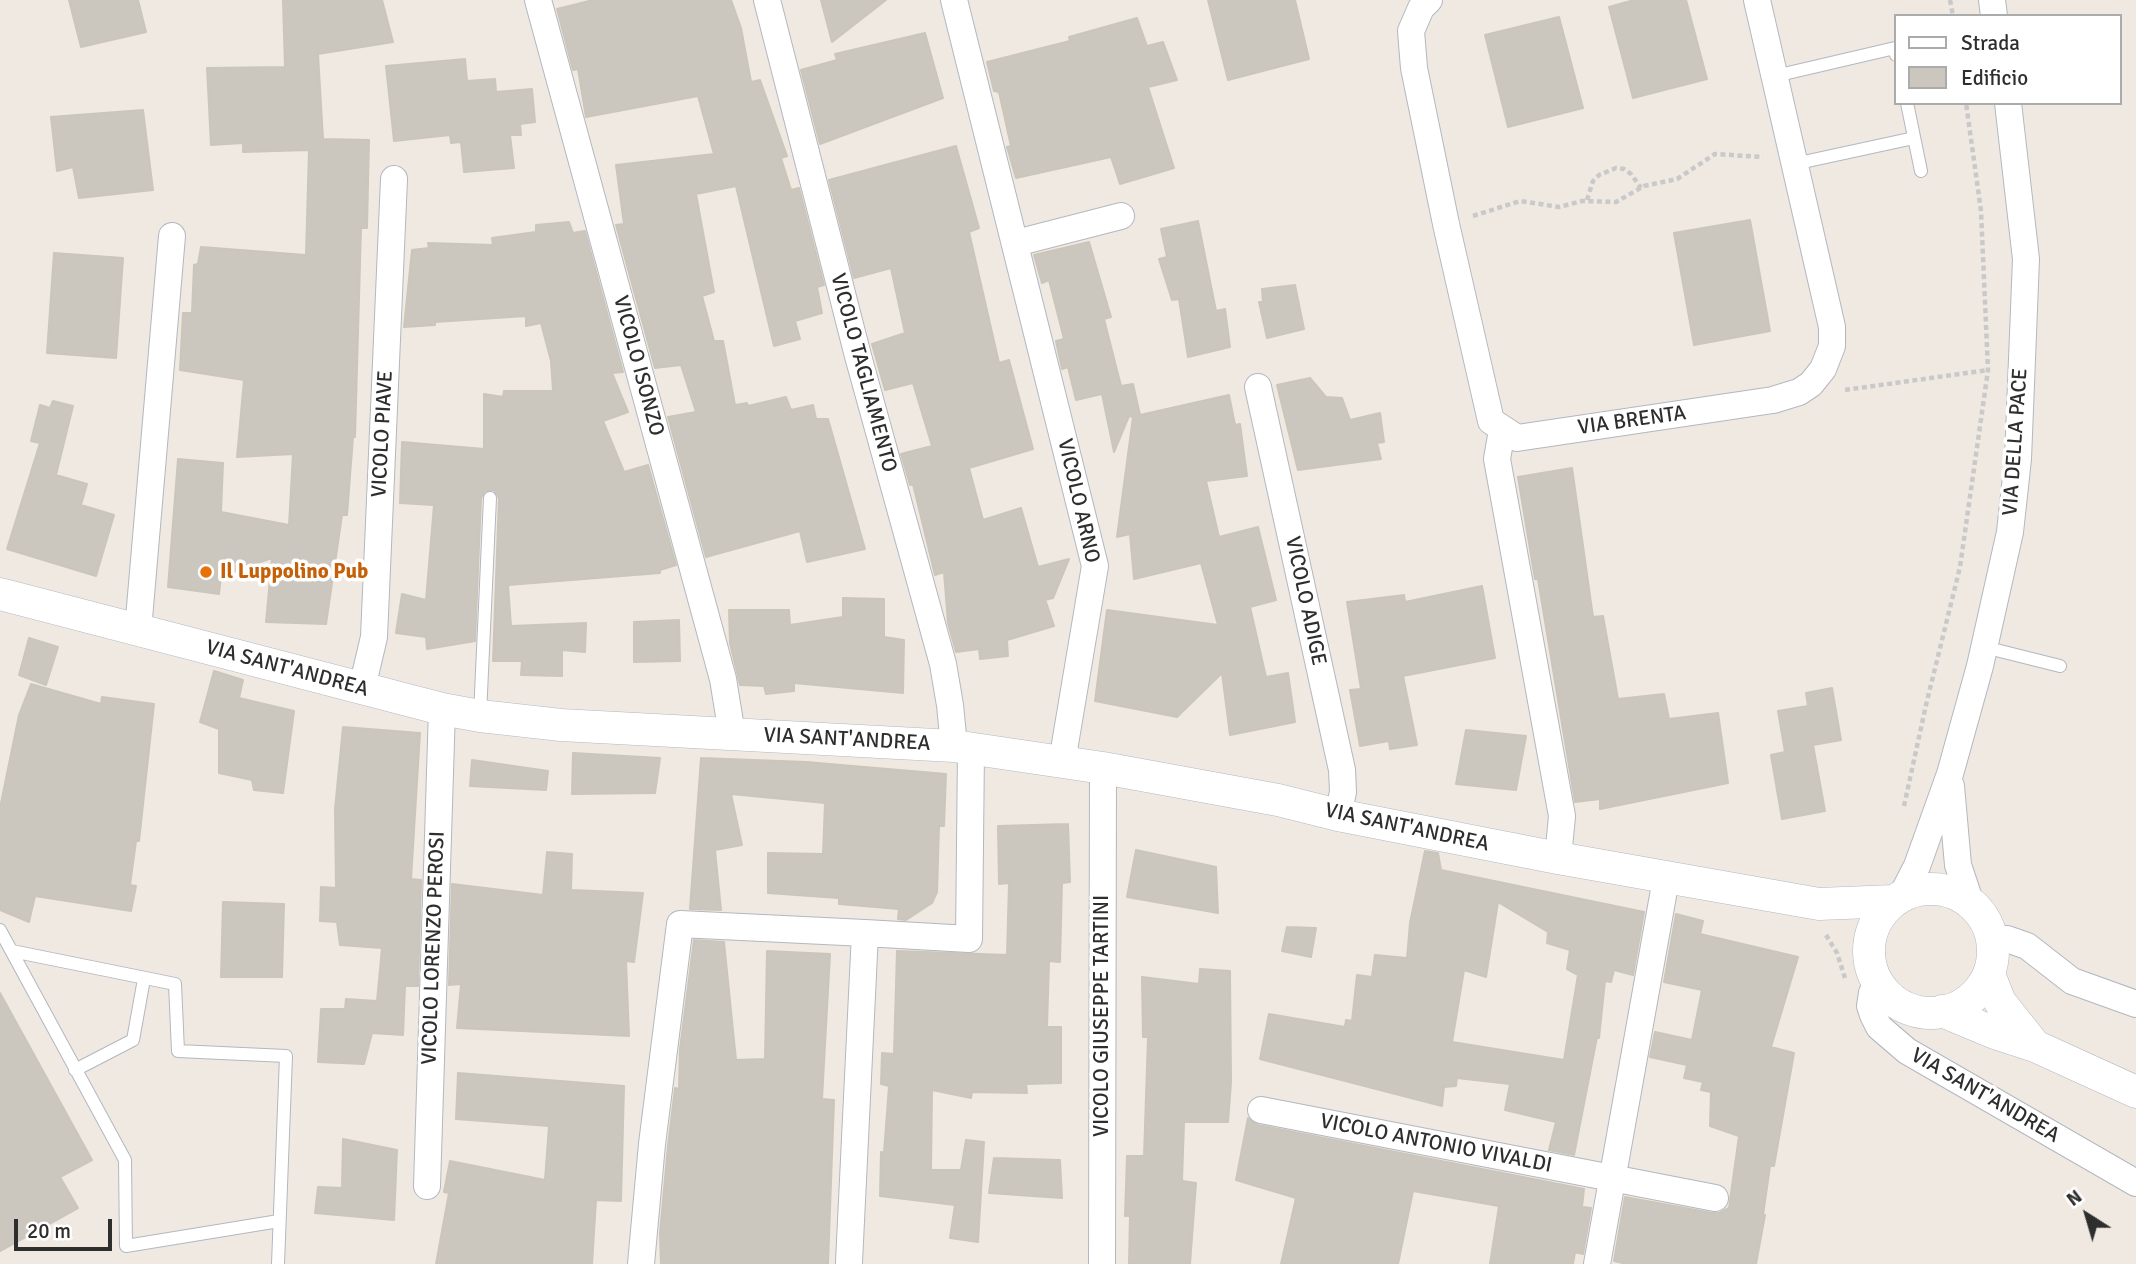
<!DOCTYPE html>
<style>
body{margin:0}
#map{position:relative;width:2136px;height:1264px;overflow:hidden;background:#efe9e1;font-family:Signika,sans-serif}
canvas{display:block}
.legend{position:absolute;left:1894px;top:14px;width:228px;height:91px;box-sizing:border-box;background:#fff;border:2px solid #ababab;margin:0;padding:9px 12px;list-style:none;font-size:21px;color:#2e2e2e}
.legend li{display:flex;align-items:center;gap:14px;height:35px}
.legend b{width:35px;border:2px solid #ababab}
.north{position:absolute;left:2052px;top:1180px;width:70px;height:70px;-webkit-text-stroke:5px #fff;paint-order:stroke;rotate:323deg;font-size:19px;font-weight:700;line-height:28px;text-align:center;color:#2e2e2e}
.north::after{content:'';display:block;margin:auto;width:24px;height:32px;background:#2e2e2e;clip-path:polygon(50% 0,100% 100%,50% 72%,0 100%)}
.scale{position:absolute;left:14px;top:1219px;width:98px;height:32px;box-sizing:border-box;border:4px solid #2e2e2e;border-top:0;padding-left:9px;font-size:21px;line-height:24px;white-space:nowrap;color:#2e2e2e;-webkit-text-stroke:5px #fff;paint-order:stroke}
</style>
<div id="map">
<canvas width="2136" height="1264"></canvas>
<ul class="legend">
<li><b style="height:9px;background:#fff"></b>Strada</li>
<li><b style="height:19px;background:#cbc7bf"></b>Edificio</li>
</ul>
<div class="north">N</div>
<div class="scale">20 m</div>
</div>
<script>
const g = document.querySelector('canvas').getContext('2d');
g.lineJoin = 'round';
function fill(path, color) { g.fillStyle = color; g.fill(path, 'evenodd'); }
const poly = rows => new Path2D(rows.map(r => 'M' + r).join(''));
function strokePath(path, color, width, dash) { g.strokeStyle = color; g.lineWidth = width; g.lineCap = dash ? 'butt' : 'round'; g.setLineDash(dash || []); g.stroke(path); }
function drawText(font, color, halo, rows, align = 'center') {
  g.font = font + ' Signika,sans-serif'; g.lineWidth = 7; g.setLineDash([]); g.textBaseline = 'middle'; g.strokeStyle = halo; g.fillStyle = color; for (const [text, x, y, turn = 0] of rows) {
    g.save(); g.translate(x, y); g.rotate((+turn || 0) * Math.PI / 180); g.textAlign = isNaN(turn) ? turn : align; if (halo) g.strokeText(text, 0, 0); g.fillText(text, 0, 0); g.restore();
  }
}
const building = poly([
 [69,0,138,0,146,32,81,47,69,0],
 [283,0,382,0,393,42,318,54,323,139,369,140,367,228,361,228,355,437,353,437,347,515,342,515,326,624,266,622,272,558,221,576,219,594,168,587,178,459,223,463,221,512,289,525,293,454,237,457,244,380,180,370,183,313,192,313,194,265,198,264,201,247,306,255,309,150,243,152,243,143,211,145,207,68,285,67,283,0],
 [593,0,731,0,741,28,751,82,760,80,787,156,781,158,791,190,799,188,824,285,817,287,822,313,795,321,800,339,774,346,736,186,696,194,714,292,702,296,714,341,723,341,735,405,747,403,748,406,786,397,791,410,813,405,816,419,828,419,865,549,807,562,800,531,706,557,668,417,696,412,681,365,655,368,616,225,624,224,616,165,714,154,698,96,586,117,578,69,573,70,557,9,593,0],
 [821,0,886,0,832,42,821,0],
 [1208,0,1295,0,1309,59,1228,80,1208,0],
 [1634,0,1686,0,1707,79,1633,98,1609,7,1634,0],
 [1559,17,1583,108,1508,127,1485,35,1559,17],
 [1137,18,1147,46,1163,42,1177,80,1148,87,1174,168,1120,184,1111,157,1016,178,1007,147,1011,146,999,92,994,91,987,62,1070,41,1069,37,1137,18],
 [925,33,943,98,820,144,801,70,837,60,835,54,925,33],
 [465,59,467,81,495,79,496,92,532,89,535,122,520,124,521,135,510,135,514,168,464,172,461,142,451,143,450,135,394,141,386,66,465,59],
 [143,110,153,190,79,198,73,167,57,171,51,117,143,110],
 [956,146,979,228,969,232,999,363,1009,360,1033,449,969,468,983,520,1021,508,1038,567,1069,559,1053,598,1041,601,1046,602,1054,626,1007,640,1008,656,980,659,979,649,956,652,948,623,944,572,935,575,913,484,910,485,901,454,932,446,913,383,885,390,872,344,905,333,891,268,854,278,829,180,956,146],
 [1750,220,1770,331,1694,345,1674,233,1750,220],
 [1198,221,1216,311,1225,309,1230,347,1188,357,1179,299,1172,300,1159,259,1167,257,1161,229,1198,221],
 [569,222,573,233,585,231,623,372,612,373,628,412,603,421,624,472,648,465,676,565,660,570,660,573,508,585,511,626,586,623,585,652,562,650,562,676,521,675,522,661,493,661,499,498,494,490,485,491,481,498,475,641,427,649,426,637,396,633,402,594,426,600,434,505,400,503,402,442,484,449,484,394,503,397,504,391,553,391,551,361,541,323,526,326,526,316,435,322,435,325,404,327,412,250,429,248,428,243,493,245,492,238,536,232,536,225,569,222],
 [1089,242,1111,317,1104,319,1121,386,1133,384,1140,415,1229,395,1235,425,1240,424,1247,476,1206,481,1219,537,1258,527,1276,600,1250,607,1266,677,1288,673,1295,722,1230,735,1222,673,1177,717,1095,701,1107,610,1218,625,1201,563,1134,579,1130,534,1117,537,1133,417,1129,416,1114,452,1102,394,1076,400,1068,367,1062,369,1056,341,1064,339,1049,280,1042,283,1034,255,1089,242],
 [54,253,123,258,116,358,47,353,54,253],
 [1295,285,1304,329,1267,338,1259,302,1263,302,1262,289,1295,285],
 [1310,378,1326,397,1342,398,1350,420,1380,413,1384,442,1377,443,1381,459,1298,470,1277,385,1310,378],
 [53,401,73,406,56,475,87,484,81,505,114,515,96,576,7,549,40,443,31,441,40,405,50,408,53,401],
 [1572,468,1593,617,1603,616,1618,699,1664,694,1669,719,1718,713,1728,783,1600,809,1600,799,1575,802,1538,579,1535,579,1518,477,1572,468],
 [1482,586,1495,658,1403,676,1417,745,1390,749,1389,741,1360,746,1350,690,1361,689,1347,602,1404,595,1405,602,1482,586],
 [843,598,884,599,884,637,904,640,903,693,794,683,794,691,766,694,764,686,740,685,730,643,729,610,789,610,790,625,843,617,843,598],
 [679,620,680,661,634,662,634,622,679,620],
 [29,638,58,647,46,685,19,675,29,638],
 [214,671,243,680,239,698,294,711,283,793,254,790,252,780,219,773,219,729,200,722,214,671],
 [31,684,101,704,102,697,154,704,139,841,136,841,130,885,136,886,131,911,35,896,29,922,0,910,0,808,19,715,31,684],
 [1832,688,1841,740,1813,745,1825,811,1782,819,1771,755,1785,752,1778,711,1808,706,1806,693,1832,688],
 [343,727,420,733,411,879,421,880,418,986,405,986,403,1035,372,1033,364,1064,318,1062,321,1009,345,1009,346,999,377,1001,382,948,340,945,337,922,320,921,321,887,336,888,335,809,343,727],
 [1466,730,1526,736,1516,790,1456,784,1466,730],
 [573,753,660,758,655,793,572,794,573,753],
 [701,758,806,762,946,774,944,826,939,826,937,892,932,903,906,920,898,919,899,909,839,904,839,898,768,893,768,853,823,854,825,803,731,794,742,845,715,850,721,910,690,909,701,758],
 [472,760,548,771,546,790,470,786,472,760],
 [1068,824,1070,882,1062,883,1060,962,1049,961,1047,1027,1061,1027,1061,1083,1026,1084,1027,1093,972,1092,971,1098,932,1090,931,1170,961,1170,966,1140,984,1142,978,1242,950,1238,955,1205,880,1196,881,1152,884,1153,889,1086,881,1084,882,1053,894,1054,897,951,1007,955,1009,883,999,884,998,826,1068,824],
 [1136,850,1216,867,1218,913,1127,897,1136,850],
 [1425,851,1438,853,1441,870,1644,912,1633,975,1614,970,1611,982,1605,981,1599,1038,1597,1037,1574,1155,1549,1150,1556,1122,1505,1110,1510,1084,1457,1078,1456,1086,1444,1087,1442,1106,1260,1059,1269,1014,1345,1027,1346,1020,1352,1021,1357,975,1372,977,1375,955,1407,958,1410,923,1425,851],
 [1498,902,1548,932,1547,943,1570,950,1567,969,1578,975,1564,1060,1452,1042,1464,970,1486,977,1498,902],
 [547,852,572,854,571,890,643,893,634,962,626,961,629,1036,457,1028,461,984,449,985,452,884,543,895,547,852],
 [223,902,284,904,282,977,221,977,223,902],
 [1676,914,1703,921,1700,934,1798,957,1771,1047,1794,1053,1774,1166,1770,1166,1763,1215,1765,1215,1756,1264,1627,1264,1614,1261,1625,1197,1712,1213,1719,1213,1729,1208,1739,1136,1710,1126,1711,1092,1701,1090,1703,1082,1684,1078,1687,1065,1650,1057,1655,1032,1692,1040,1702,990,1664,982,1676,914],
 [1287,927,1316,928,1311,957,1282,951,1287,927],
 [694,940,724,942,736,1060,765,1059,767,951,830,954,822,1099,834,1100,828,1264,661,1264,660,1233,668,1146,675,1088,679,1089,680,1049,694,940],
 [1200,969,1230,971,1231,1082,1228,1122,1184,1122,1182,1181,1196,1183,1190,1264,1129,1264,1130,1216,1125,1216,1127,1156,1144,1156,1148,1037,1143,1037,1142,977,1199,984,1200,969],
 [0,993,92,1160,60,1177,78,1208,0,1251,0,993],
 [458,1073,624,1086,621,1201,596,1200,592,1264,436,1264,449,1193,444,1192,450,1161,545,1180,549,1126,456,1119,458,1073],
 [1248,1118,1258,1125,1584,1189,1582,1207,1591,1208,1583,1254,1575,1252,1573,1264,1490,1264,1499,1206,1413,1191,1398,1264,1281,1264,1296,1198,1236,1180,1248,1118],
 [343,1139,397,1150,394,1220,315,1213,318,1187,342,1188,343,1139],
 [994,1158,1060,1160,1062,1198,989,1193,994,1158]
]);
const path = poly([
 [1950,0,1953,16],
 [1587,200,1593,181,1599,175,1616,168,1624,169,1631,174,1641,188],
 [1473,216,1520,201,1559,207,1582,201,1616,202,1644,186,1677,179,1715,154,1763,157],
 [1845,390,1988,370],
 [1904,806,1926,705,1960,567,1988,370,1981,211,1966,103],
 [1826,935,1837,953,1845,978]
]);
const service = poly([
 [1775,76,1895,48,1896,55],
 [1907,103,1921,171],
 [1794,164,1914,138],
 [1984,647,2060,666],
 [480,715,490,498],
 [0,930,125,1160,126,1246,279,1221],
 [12,951,175,984,178,1051,286,1056,278,1264],
 [75,1070,133,1040,144,979]
]);
const minor = poly([
 [538,0,723,679,732,734],
 [767,0,858,356,943,664,950,705,954,746],
 [954,0,1095,566,1065,744,1064,762],
 [1429,0,1421,8,1411,31,1414,68,1446,224,1491,421,1517,438,1773,400,1799,392,1811,384,1823,369,1832,346,1832,327,1757,0],
 [1992,0,1994,16],
 [1016,243,1121,216],
 [1258,387,1342,770,1343,792,1338,815],
 [1502,430,1497,459,1562,816,1558,858],
 [138,630,172,236],
 [362,688,374,637,394,179],
 [1951,786,1958,865,1970,901],
 [1901,897,1917,866,1950,774,1980,666,2010,532,2018,459,2026,259,2008,103],
 [865,933,969,939,971,750],
 [1993,940,2007,939,2027,946,2072,981,2136,1004],
 [1878,983,1872,993,1870,1006,1873,1015,1879,1027,1907,1051,2136,1183],
 [1261,1110,1715,1198],
 [427,1186,442,709],
 [641,1264,652,1144,680,924,865,933,849,1262],
 [1102,1264,1103,768],
 [1597,1264,1666,879]
]);
const tertiary = poly([
 [0,594,442,709,480,716,561,725,954,746,1103,768,1278,800,1338,815,1558,858,1819,904,1894,901],
 '1869 951a62 62 0 1 1 124 0a62 62 0 1 1-124 0Z',
 [1989,974,2000,1002,2035,1046],
 [1942,1011,1995,1033,2035,1046,2136,1092]
]);
const markers = [
 [206,572,7,"#e8710a"]
];
const streetNames = [
 ["VICOLO ISONZO",638,366,75],
 ["VICOLO TAGLIAMENTO",863,373,75],
 ["VIA BRENTA",1632,421,-8],
 ["VICOLO PIAVE",383,434,-87],
 ["VIA DELLA PACE",2016,442,-86],
 ["VICOLO ARNO",1078,501,77],
 ["VICOLO ADIGE",1305,601,78],
 ["VIA SANT'ANDREA",287,669,15],
 ["VIA SANT'ANDREA",847,740,3],
 ["VIA SANT'ANDREA",1407,828,12],
 ["VICOLO LORENZO PEROSI",434,948,-88],
 ["VICOLO GIUSEPPE TARTINI",1102,1016,-90],
 ["VIA SANT'ANDREA",1985,1096,30],
 ["VICOLO ANTONIO VIVALDI",1436,1144,11]
];
const foodNames = [
 ["Il Luppolino Pub",220,572]
];
fill(building, '#cbc7bf');
strokePath(building, '#cbc5ba', 2);
strokePath(service, '#b4b7c1', 14);
strokePath(minor, '#b4b7c1', 28);
strokePath(tertiary, '#b4b7c1', 33);
strokePath(path, '#c9c9c9', 4.5, [5, 3.5]);
strokePath(service, '#fff', 12);
strokePath(minor, '#fff', 26);
strokePath(tertiary, '#fff', 32);
for (const [x, y, r, color] of markers) { const dot = new Path2D(); dot.arc(x, y, r, 0, 2 * Math.PI); g.fillStyle = color; g.fill(dot); strokePath(dot, '#fff', 2.5); }
drawText('21px', '#2e2e2e', '#fff', streetNames);
drawText('bold 21px', '#c56008', '#fff', foodNames, 'left');
</script>
